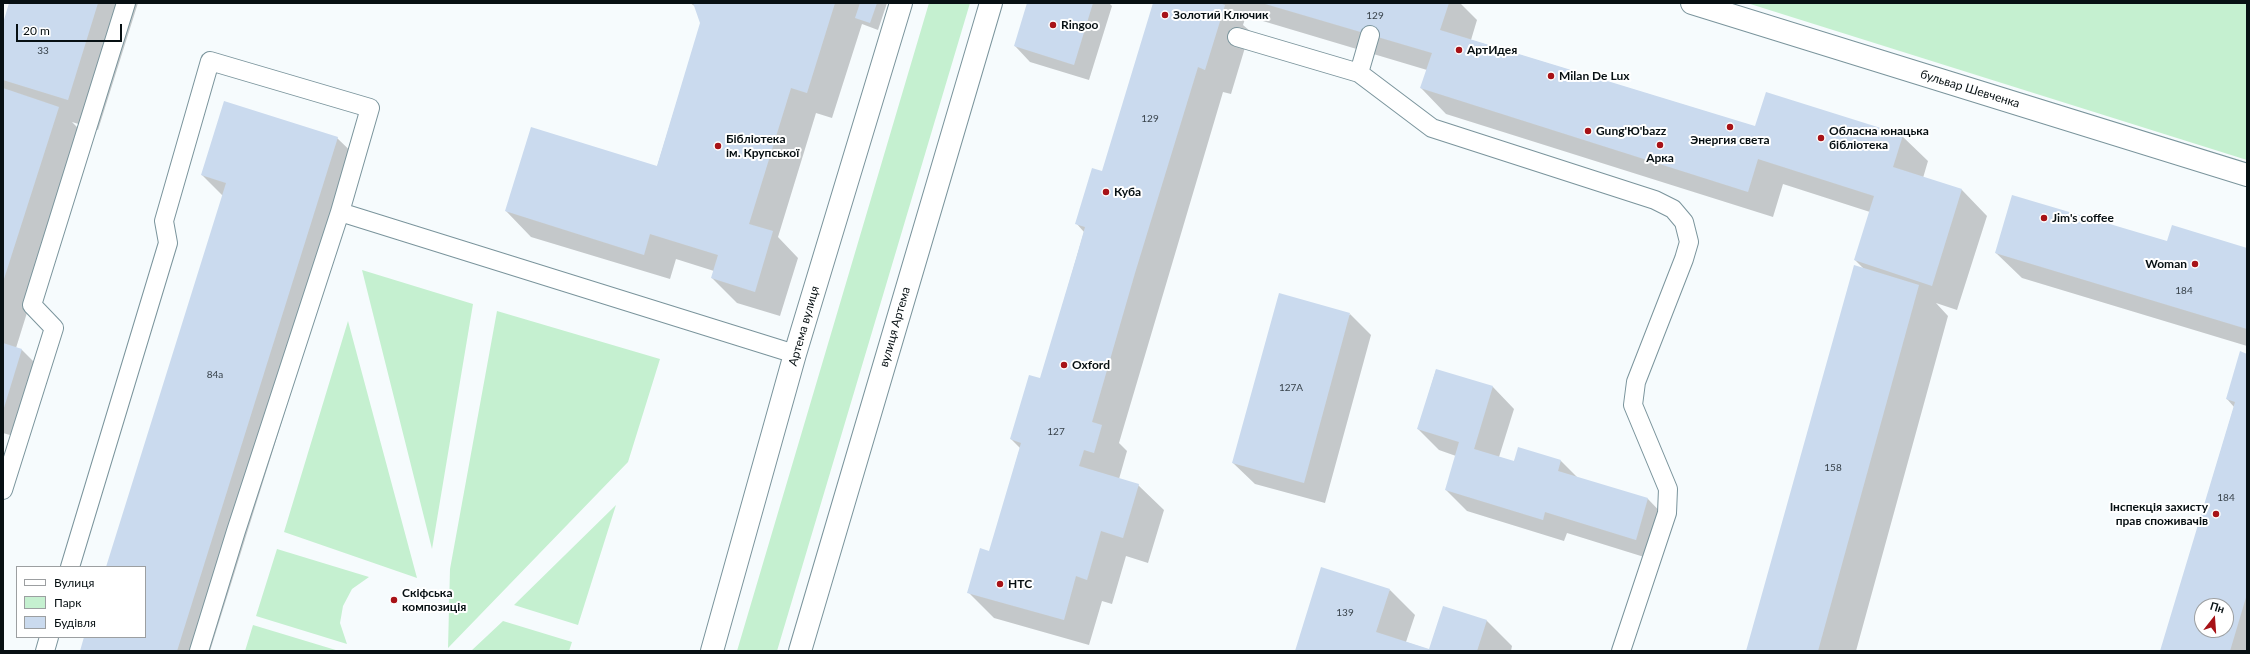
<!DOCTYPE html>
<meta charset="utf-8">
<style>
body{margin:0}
#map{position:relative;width:2250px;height:654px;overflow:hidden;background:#f6fbfd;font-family:Lato,sans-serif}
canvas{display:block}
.frame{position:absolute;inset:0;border:4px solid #071013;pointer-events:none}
.legend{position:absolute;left:16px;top:566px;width:130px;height:72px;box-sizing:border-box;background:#fff;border:1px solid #9c9fa1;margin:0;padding:5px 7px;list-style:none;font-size:12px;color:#071013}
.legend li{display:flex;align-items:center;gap:8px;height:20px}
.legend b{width:20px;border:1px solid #9c9fa1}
.north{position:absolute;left:2194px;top:598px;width:40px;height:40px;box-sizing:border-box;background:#fff;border:1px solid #9c9fa1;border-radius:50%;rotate:17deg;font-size:11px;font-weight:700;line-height:16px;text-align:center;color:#071013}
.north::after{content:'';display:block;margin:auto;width:14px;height:18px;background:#a71217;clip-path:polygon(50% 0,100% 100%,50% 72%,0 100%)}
.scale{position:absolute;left:16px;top:24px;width:106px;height:18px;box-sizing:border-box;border:2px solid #071013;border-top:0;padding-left:5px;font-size:12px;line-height:14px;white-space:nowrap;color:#071013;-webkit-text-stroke:3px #fff;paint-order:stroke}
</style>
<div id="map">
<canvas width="2250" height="654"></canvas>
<div class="frame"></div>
<ul class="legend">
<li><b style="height:5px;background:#fff"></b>Вулиця</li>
<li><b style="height:11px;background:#c5f0d0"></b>Парк</li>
<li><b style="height:11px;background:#cadaee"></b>Будівля</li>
</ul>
<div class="north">Пн</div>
<div class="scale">20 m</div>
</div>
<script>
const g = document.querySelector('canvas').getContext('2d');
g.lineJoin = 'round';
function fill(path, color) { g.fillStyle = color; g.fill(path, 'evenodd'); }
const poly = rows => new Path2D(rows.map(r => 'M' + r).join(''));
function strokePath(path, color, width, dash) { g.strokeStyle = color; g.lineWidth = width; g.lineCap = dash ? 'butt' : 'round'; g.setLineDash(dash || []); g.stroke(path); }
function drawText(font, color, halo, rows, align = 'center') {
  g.font = font + ' Lato,sans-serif'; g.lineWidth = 4; g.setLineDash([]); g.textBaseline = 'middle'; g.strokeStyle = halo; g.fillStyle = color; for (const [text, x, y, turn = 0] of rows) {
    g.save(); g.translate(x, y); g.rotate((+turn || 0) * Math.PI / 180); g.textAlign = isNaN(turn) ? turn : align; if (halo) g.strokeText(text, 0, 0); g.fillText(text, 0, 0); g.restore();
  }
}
const green = poly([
 [929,3,970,3,777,651,737,651],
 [1747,3,2247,3,2247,160],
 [362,270,473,304,432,549],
 [497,311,660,359,628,462,448,648,450,569],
 [348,321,417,578,284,532],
 [616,505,578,625,514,605],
 [277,549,369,577,352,589,343,606,340,623,347,644,256,616],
 [503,621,572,642,569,651,471,651],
 [253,625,339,651,245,651]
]);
const shadow = poly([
 [10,3,138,3,98,130,72,122,83,133,16,348,22,350,47,375,27,440,3,433,3,26],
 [690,3,887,3,878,30,862,24,832,118,816,113,778,237,798,258,780,316,737,303,712,278,714,271,676,259,670,279,531,237,506,211,657,167,701,23,696,7],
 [1028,3,1109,3,1112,6,1089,80,1030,62,1015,46],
 [1154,3,1460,3,1477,20,1471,40,1756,127,1902,136,1928,161,1923,178,1962,190,1987,216,1957,310,1936,303,1948,316,1856,651,1747,651,1864,269,1855,260,1870,212,1783,184,1773,217,1446,114,1421,88,1427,70,1246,16,1243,25,1250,31,1231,94,1223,92,1119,443,1127,451,1119,479,1138,485,1164,510,1148,563,1126,556,1112,604,1102,601,1089,645,994,618,968,592,990,552,1020,448,1011,439,1041,379,1084,232,1076,223,1103,172],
 [337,138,363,163,210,651,81,651,85,637,145,637,145,567,107,567,223,196,202,175],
 [2167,243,2247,249,2247,346,2022,278,1996,253],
 [1350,314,1371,335,1325,503,1255,484,1233,463],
 [2247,355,2247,651,2161,651,2234,407,2227,399],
 [2202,606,2226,606,2226,630,2202,630],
 [1436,370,1493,387,1514,409,1499,457,1514,462,1519,448,1561,461,1578,478,1648,499,1669,521,1657,561,1567,533,1564,541,1467,511,1446,490,1456,456,1439,450,1418,429],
 [1390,590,1415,615,1406,642,1430,650,1444,607,1487,621,1512,646,1511,651,1296,651]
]);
const building = poly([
 [9,3,98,3,68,100,3,80,3,23],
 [693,3,835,3,807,93,791,88,749,224,773,231,755,292,711,278,718,255,650,234,644,255,505,211,531,127,657,166,700,23],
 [860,3,877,3,870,23,855,18],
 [1027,3,1093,3,1074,65,1014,46],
 [1153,3,1219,3,1225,5,1205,70,1198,67,1135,273,1092,422,1102,425,1094,453,1084,450,1079,466,1139,484,1123,538,1101,531,1087,580,1076,576,1064,620,967,593,980,548,989,551,1021,443,1010,439,1029,375,1040,378,1077,255,1085,227,1075,224,1092,168,1102,171],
 [1262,3,1449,3,1440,30,1755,126,1766,92,1903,135,1893,167,1962,189,1932,286,1854,260,1874,196,1758,159,1748,192,1420,88,1432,53],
 [3,88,59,107,3,282],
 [224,101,338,137,177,651,80,651,84,637,145,637,145,567,106,567,226,183,201,175],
 [2012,195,2167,241,2172,225,2247,248,2247,329,1995,253],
 [1854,265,1919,285,1818,651,1746,651],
 [1279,293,1350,313,1304,483,1232,463],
 [3,343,22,349,3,411],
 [2240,351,2247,354,2247,594,2230,651,2160,651,2235,402,2226,399],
 [2202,606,2226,606,2226,630,2202,630],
 [1436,369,1493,386,1474,449,1514,461,1518,447,1561,460,1558,471,1648,498,1636,540,1545,512,1543,520,1445,490,1459,442,1417,429],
 [1321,567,1390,589,1376,632,1429,649,1443,606,1487,620,1477,651,1295,651]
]);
const service = poly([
 [1237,37,1359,73,1370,35],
 [1359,73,1432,128,1655,200,1673,209,1684,222,1689,242,1684,259,1636,382,1633,405,1668,489,1667,513,1621,651],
 [340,212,795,354],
 [3,490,54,328,32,305,126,3],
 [70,567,168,243,164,221,210,61,370,108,340,212,236,531,199,651],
 [45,651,49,637]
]);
const secondary = poly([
 [1692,3,2247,175]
]);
const primary = poly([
 [712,651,795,354,901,3],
 [800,651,991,3]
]);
const markers = [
 [1165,15,4,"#a71217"],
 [1053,25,4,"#a71217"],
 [1459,50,4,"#a71217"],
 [1551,76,4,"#a71217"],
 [1730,127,4,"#a71217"],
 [1588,131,4,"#a71217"],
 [1821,138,4,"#a71217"],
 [1660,145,4,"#a71217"],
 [718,146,4,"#a71217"],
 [1106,192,4,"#a71217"],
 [2044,218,4,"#a71217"],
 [2195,264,4,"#a71217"],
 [1064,365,4,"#a71217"],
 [2216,514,4,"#a71217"],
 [1000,584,4,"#a71217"],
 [394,600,4,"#a71217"]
];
const numberNames = [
 ["129",1375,16],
 ["33",43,51],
 ["129",1150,119],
 ["184",2184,291],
 ["84а",215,375],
 ["127А",1291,388],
 ["127",1056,432],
 ["158",1833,468],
 ["184",2226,498],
 ["139",1345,613]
];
const poiNames = [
 ["Золотий Ключик",1173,15],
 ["Ringoo",1061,25],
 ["АртИдея",1467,50],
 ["Milan De Lux",1559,76],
 ["Gung'Ю'bazz",1596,131],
 ["Обласна юнацька",1829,131],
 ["бібліотека",1829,145],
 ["Бібліотека",726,139],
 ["ім. Крупської",726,153],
 ["Энергия света",1730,140,"center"],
 ["Арка",1660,158,"center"],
 ["Куба",1114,192],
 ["Jim's coffee",2052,218],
 ["Woman",2187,264,"right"],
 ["Oxford",1072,365],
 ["Інспекція захисту",2208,507,"right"],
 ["прав споживачів",2208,521,"right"],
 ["HTC",1008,584],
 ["Скіфська",402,593],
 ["композиція",402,607]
];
const streetNames = [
 ["бульвар Шевченка",1970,89,17],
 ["Артема вулиця",804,326,-74],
 ["вулиця Артема",895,327,-74]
];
fill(green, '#c5f0d0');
fill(shadow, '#0003');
fill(building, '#cadaee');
strokePath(service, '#7a949c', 20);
strokePath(secondary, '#7a949c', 24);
strokePath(primary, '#7a949c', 24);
strokePath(service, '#fff', 18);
strokePath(secondary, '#fff', 22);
strokePath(primary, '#fff', 22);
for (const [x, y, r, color] of markers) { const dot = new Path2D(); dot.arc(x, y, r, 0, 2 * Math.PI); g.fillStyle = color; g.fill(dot); strokePath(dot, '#fff', 1.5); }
drawText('10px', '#38424a', null, numberNames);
drawText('bold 12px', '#071013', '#fff', poiNames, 'left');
drawText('12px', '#071013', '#fff', streetNames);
</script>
